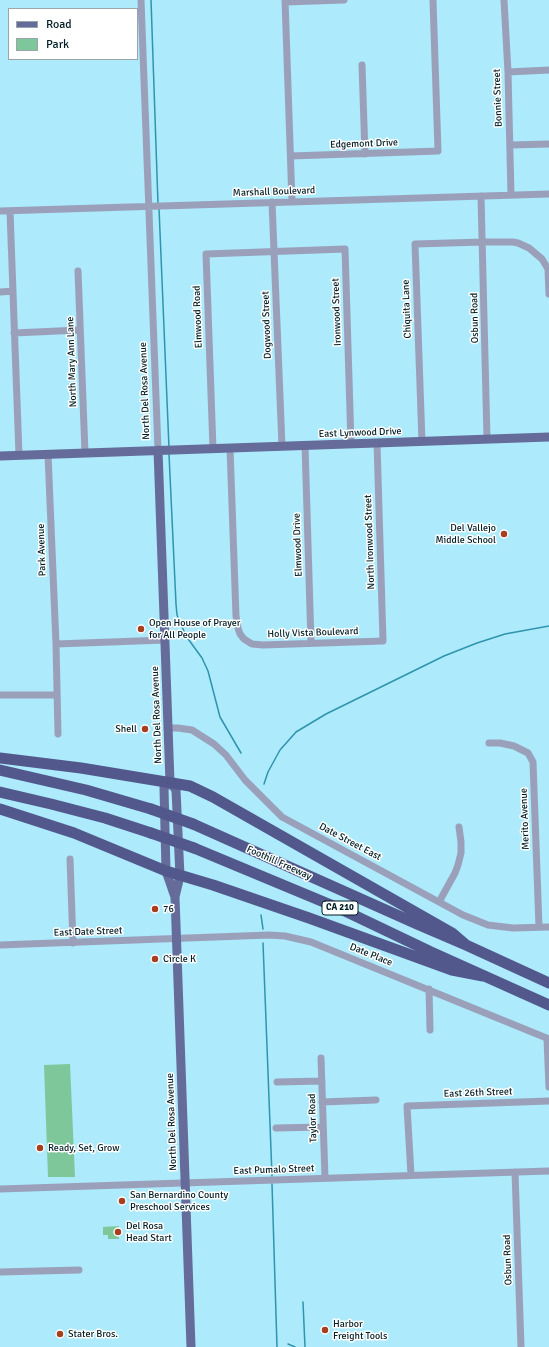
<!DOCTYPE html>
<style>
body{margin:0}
#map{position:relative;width:549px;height:1347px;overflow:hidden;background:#aceafc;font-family:Signika,sans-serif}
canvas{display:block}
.legend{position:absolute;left:8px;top:8px;width:130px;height:52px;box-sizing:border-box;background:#fff;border:1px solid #99a5a8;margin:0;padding:5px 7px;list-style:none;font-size:12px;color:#001d25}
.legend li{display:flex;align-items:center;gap:8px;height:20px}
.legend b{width:20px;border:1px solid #99a5a8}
</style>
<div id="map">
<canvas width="549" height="1347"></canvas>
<ul class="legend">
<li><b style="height:5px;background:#656c99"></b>Road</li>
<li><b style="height:11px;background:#7dc79b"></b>Park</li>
</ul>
</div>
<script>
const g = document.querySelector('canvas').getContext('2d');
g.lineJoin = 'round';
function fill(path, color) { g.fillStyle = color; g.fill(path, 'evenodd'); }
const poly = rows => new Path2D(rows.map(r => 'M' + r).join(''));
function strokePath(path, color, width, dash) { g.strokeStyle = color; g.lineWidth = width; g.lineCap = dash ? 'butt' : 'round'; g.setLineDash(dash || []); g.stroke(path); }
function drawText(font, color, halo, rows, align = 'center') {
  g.font = font + ' Signika,sans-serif'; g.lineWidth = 3; g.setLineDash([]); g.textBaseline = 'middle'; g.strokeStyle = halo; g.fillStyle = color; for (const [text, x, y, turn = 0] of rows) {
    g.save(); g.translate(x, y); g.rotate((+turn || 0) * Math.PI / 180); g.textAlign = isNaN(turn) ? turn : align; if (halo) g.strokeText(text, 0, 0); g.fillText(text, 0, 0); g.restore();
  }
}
const green = poly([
 [70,1064,75,1177,48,1177,44,1065],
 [119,1226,119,1239,108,1239,108,1235,103,1235,103,1227]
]);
const stream = poly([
 [151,0,158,204],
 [159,208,169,448],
 [169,454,176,604,177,615,186,636,202,658,208,671,220,717,241,753],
 [264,784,268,772,280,750,296,732,326,714,444,656,477,643,505,634,549,626],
 [261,915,263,929],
 [263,943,272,1176],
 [272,1184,277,1347],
 [303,1302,305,1347],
 [288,1344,295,1347]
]);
const minor = poly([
 [141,0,158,450],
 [285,0,292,202],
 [504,0,508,72,511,195],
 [285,2,344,0],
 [362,65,365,154],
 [508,72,549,70],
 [510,145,549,144],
 [291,156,438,151,433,0],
 [481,196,487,439],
 [272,202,282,446],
 [0,211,549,194],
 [10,211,19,455],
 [78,271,85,453],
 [0,292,13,291],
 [14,333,80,330],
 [422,442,415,244,483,242,513,242,518,243,529,248,542,259,548,269,549,294],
 [305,445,311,643],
 [230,448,236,616,238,628,240,634,244,639,252,644,263,645,383,641,377,443],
 [213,449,206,254,345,249,351,444],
 [48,454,56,644,58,734],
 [56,644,165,640],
 [0,695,57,695],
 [167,728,178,728,192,730,214,744,226,755,245,780,282,817,463,915,488,925,513,928,549,927],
 [489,743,500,743,514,746,528,753,533,762,539,927],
 [70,859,73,943],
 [439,902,455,873,458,865,461,853,461,842,459,827],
 [0,945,269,935,285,936,311,942,549,1039],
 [429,989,430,1030],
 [547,1039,549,1087],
 [321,1058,325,1178],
 [277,1082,322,1081],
 [322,1102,376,1100],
 [276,1128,323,1127],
 [515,1172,521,1347],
 [411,1175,407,1106,549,1101],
 [0,1189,549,1171],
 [0,1272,79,1270]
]);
const major = poly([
 [158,450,170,782,176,790,180,876,175,897,191,1347],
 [0,456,549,437],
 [170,782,164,788,166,871,175,897]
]);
const highway = poly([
 [0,758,81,768,190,786,213,797,452,933,466,945],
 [0,770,86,790,151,809],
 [0,792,51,804,105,818,151,833],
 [0,809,74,833,166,871,213,885,309,918,452,970,483,976],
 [193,824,417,924,466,945,549,983],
 [194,848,343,910,431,952,549,1005]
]);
const highwayBridge = poly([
 [151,809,193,824],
 [151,833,194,848]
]);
const markers = [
 [504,534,4,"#a73f1f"],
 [141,629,4,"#a73f1f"],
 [145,729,4,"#a73f1f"],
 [155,909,4,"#a73f1f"],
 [155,959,4,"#a73f1f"],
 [40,1148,4,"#a73f1f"],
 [122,1201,4,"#a73f1f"],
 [118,1232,4,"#a73f1f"],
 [325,1330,4,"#a73f1f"],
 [60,1334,4,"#a73f1f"]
];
const shields = [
 [340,908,36]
];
const shieldNames = [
 ["CA 210",340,908]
];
const streetNames = [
 ["Bonnie Street",498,98,-92],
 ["Edgemont Drive",364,144,-2],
 ["Marshall Boulevard",274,192,-2],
 ["Chiquita Lane",407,309,-92],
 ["Ironwood Street",337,312,-92],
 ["Elmwood Road",198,317,-92],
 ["Osbun Road",475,318,-91],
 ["Dogwood Street",267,325,-92],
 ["North Mary Ann Lane",72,362,-92],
 ["North Del Rosa Avenue",145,391,-92],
 ["East Lynwood Drive",360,433,-2],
 ["North Ironwood Street",370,542,-92],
 ["Elmwood Drive",298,545,-92],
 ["Park Avenue",42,550,-92],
 ["Holly Vista Boulevard",313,633,-2],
 ["North Del Rosa Avenue",157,715,-92],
 ["Merito Avenue",525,819,-92],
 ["Date Street East",350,842,28],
 ["Foothill Freeway",279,863,24],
 ["East Date Street",88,932,-2],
 ["Date Place",371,955,22],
 ["East 26th Street",478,1093,-2],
 ["Taylor Road",313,1118,-92],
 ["North Del Rosa Avenue",172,1122,-92],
 ["East Pumalo Street",274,1170,-2],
 ["Osbun Road",508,1260,-92]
];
const poiNames = [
 ["Del Vallejo",496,528,"right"],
 ["Middle School",496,540,"right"],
 ["Open House of Prayer",149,623],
 ["for All People",149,635],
 ["Shell",137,729,"right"],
 ["76",163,909],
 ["Circle K",163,959],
 ["Ready, Set, Grow",48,1148],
 ["San Bernardino County",130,1195],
 ["Preschool Services",130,1207],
 ["Del Rosa",126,1226],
 ["Head Start",126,1238],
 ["Harbor",333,1324],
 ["Freight Tools",333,1336],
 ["Stater Bros.",68,1334]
];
fill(green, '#7dc79b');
strokePath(stream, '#2f94ac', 1.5);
strokePath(minor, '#9ba0ba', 7);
strokePath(major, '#656c99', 9);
strokePath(highway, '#52588c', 11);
strokePath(highwayBridge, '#52588c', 11);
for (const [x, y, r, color] of markers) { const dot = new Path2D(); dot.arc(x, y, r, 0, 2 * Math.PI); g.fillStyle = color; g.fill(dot); strokePath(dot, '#fff', 1.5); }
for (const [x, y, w] of shields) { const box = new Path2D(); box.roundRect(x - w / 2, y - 7, w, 14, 3); g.fillStyle = '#fff'; g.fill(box); strokePath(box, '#001d25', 1); }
drawText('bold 9px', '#001d25', null, shieldNames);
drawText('10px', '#001d25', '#fff', streetNames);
drawText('10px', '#001d25', '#fff', poiNames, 'left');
</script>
